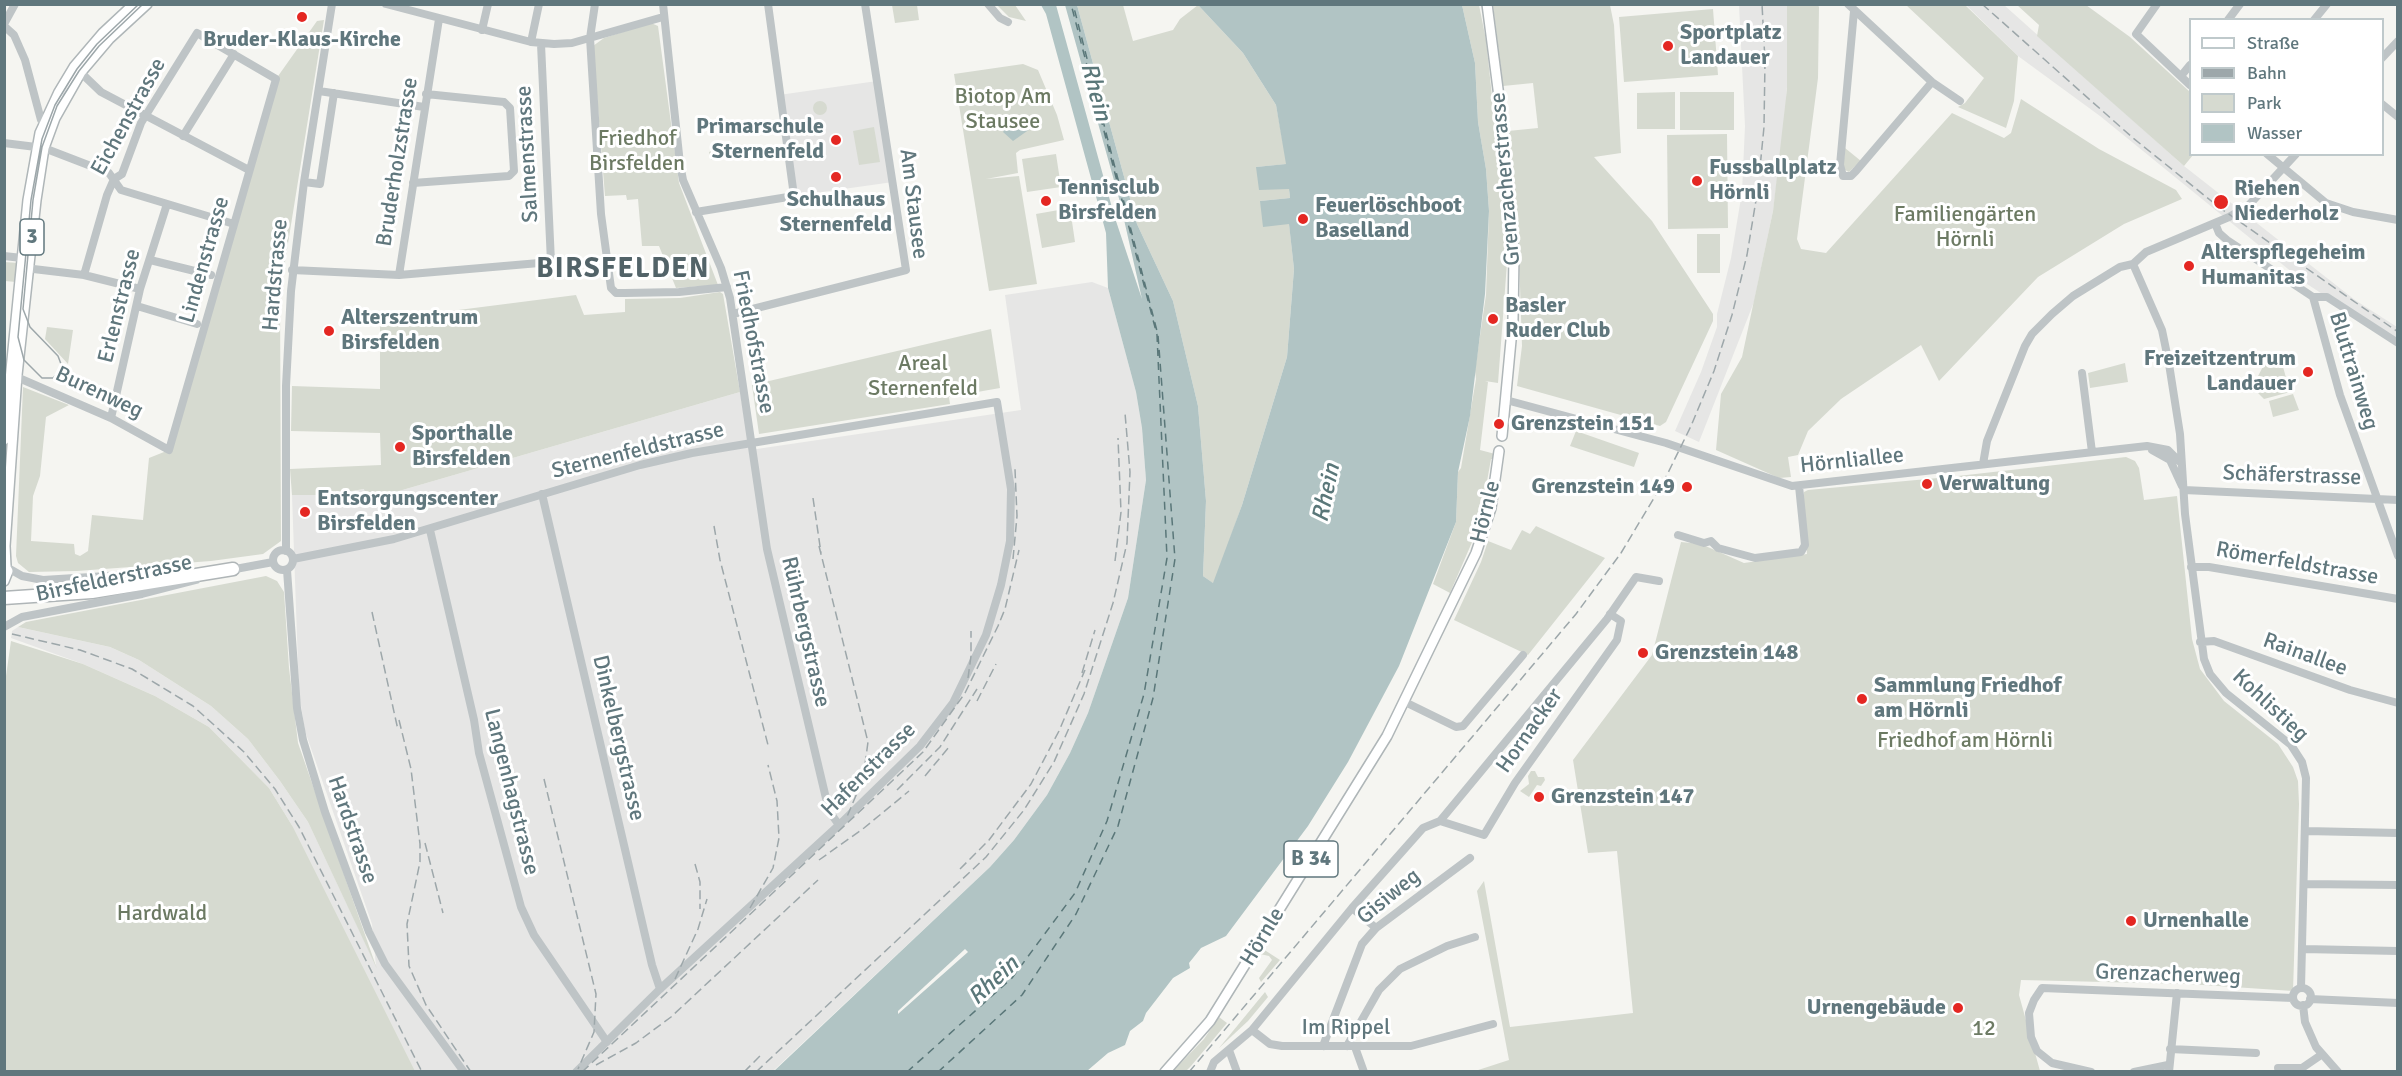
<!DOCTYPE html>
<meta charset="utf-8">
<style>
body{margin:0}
#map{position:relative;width:2402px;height:1076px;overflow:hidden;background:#f5f5f1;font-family:Signika,sans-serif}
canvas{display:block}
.frame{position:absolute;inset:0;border:6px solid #60777d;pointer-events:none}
.legend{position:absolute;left:2189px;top:18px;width:195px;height:138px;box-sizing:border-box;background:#fff;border:2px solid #bfc9cb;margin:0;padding:8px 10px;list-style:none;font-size:18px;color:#60777d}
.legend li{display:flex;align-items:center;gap:12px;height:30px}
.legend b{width:30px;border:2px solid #bfc9cb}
</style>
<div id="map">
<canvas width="2402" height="1076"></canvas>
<div class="frame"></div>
<ul class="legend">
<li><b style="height:8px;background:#fff"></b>Straße</li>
<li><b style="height:8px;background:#9da7aa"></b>Bahn</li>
<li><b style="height:16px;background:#d6dad0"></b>Park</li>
<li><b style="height:16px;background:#b1c4c4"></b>Wasser</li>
</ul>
</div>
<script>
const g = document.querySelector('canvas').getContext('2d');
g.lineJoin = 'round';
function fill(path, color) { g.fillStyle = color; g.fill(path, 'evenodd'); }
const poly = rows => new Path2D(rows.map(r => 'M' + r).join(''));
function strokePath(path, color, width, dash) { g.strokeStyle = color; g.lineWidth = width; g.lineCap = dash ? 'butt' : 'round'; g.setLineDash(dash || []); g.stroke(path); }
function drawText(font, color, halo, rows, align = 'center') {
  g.font = font + ' Signika,sans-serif'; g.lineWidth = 6; g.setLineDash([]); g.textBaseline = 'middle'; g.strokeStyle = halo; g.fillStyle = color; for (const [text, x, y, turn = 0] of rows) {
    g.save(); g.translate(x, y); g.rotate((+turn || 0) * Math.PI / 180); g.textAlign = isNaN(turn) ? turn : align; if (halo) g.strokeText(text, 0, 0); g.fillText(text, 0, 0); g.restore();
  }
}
const built = poly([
 [1739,5,1787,5,1789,52,1785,122,1773,211,1754,302,1699,442,1675,431,1701,372,1717,327,1717,314,1731,258,1742,192,1745,126],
 [1966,5,2004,5,2184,166,2355,300,2397,327,2397,343,2304,282,2100,116,2018,56],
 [877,81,893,182,794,196,779,95],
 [1092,282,1108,288,1136,392,1142,428,1146,480,1128,598,1088,713,1070,753,1047,795,1014,840,990,867,773,1071,415,1071,293,827,269,788,209,727,155,696,83,664,11,638,12,631,18,627,110,647,139,660,211,706,248,739,280,781,308,822,376,966,372,924,305,731,299,693,292,495,328,495,365,489,368,500,740,392,750,450,1021,410,1005,295]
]);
const green = poly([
 [892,5,917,5,919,20,895,23],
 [997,5,1015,5,1026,21,1009,17],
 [1077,5,1123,5,1133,41,1173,30,1180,19,1198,5,1243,53,1276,105,1287,164,1256,167,1289,189,1290,198,1260,201,1289,223,1294,269,1287,357,1242,505,1214,584,1203,576,1206,501,1198,406,1173,301,1137,224],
 [1462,5,1479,5,1486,40,1504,210,1507,263,1498,383,1485,381,1488,382,1480,450,1499,455,1498,459,1491,459,1479,526,1450,593,1433,584,1456,522,1458,472,1461,468,1476,379,1475,370,1486,295,1489,211,1486,169,1478,122,1475,63],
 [1493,5,1610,5,1614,25,1621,153,1594,157,1652,221,1713,314,1713,321,1666,422,1660,426,1517,386,1522,346,1519,256,1522,254,1519,251,1508,131,1538,128,1533,83,1503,86],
 [1787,5,1818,5,1819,7,1818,78,1797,239,1801,249,1826,253,1952,113,2004,138,2011,133,2021,99,2099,149,2176,190,2182,199,2124,224,2038,277,1939,381,1921,345,1841,399,1808,431,1798,455,1788,457,1791,477,1779,478,1716,450,1721,394,1742,357,1773,211,1787,89],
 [1906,5,1965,5,2018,56,2014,101,2006,128,1958,107,1965,103,1984,78],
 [2017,5,2086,5,2130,37,2190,92,2190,154,2193,155,2184,166,2037,36,2039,25],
 [1713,9,1718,75,1624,82,1619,17],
 [324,20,280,293,281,541,263,554,211,561,77,571,29,572,18,563,16,556,23,387,69,405,46,417,40,476,33,496,31,541,74,544,75,554,80,556,88,551,92,515,143,520,149,458,169,450,276,79,317,21],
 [651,23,658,26,679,183,718,285,676,288,659,246,642,246,638,199,627,200,626,195,605,196,593,46,604,38],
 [1023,64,1038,70,1057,115,1064,140,1020,150,1016,153,1018,173,986,179,1019,176,1037,284,989,291,954,74],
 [1675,92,1675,129,1637,129,1637,93],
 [1680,92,1734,92,1734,130,1680,130],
 '813 108a7 7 0 1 1 14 0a7 7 0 1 1-14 0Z',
 [874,127,880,162,859,165,853,131],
 [1727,134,1728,228,1668,229,1667,135],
 [725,142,730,146,733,145,732,155,711,160,709,152,719,148,718,143],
 [1845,148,1861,161,1849,172,1843,169],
 [1056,154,1061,187,1027,192,1022,159],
 [1070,208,1075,242,1042,248,1036,214],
 [1697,234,1720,234,1720,273,1697,273],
 [4,262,19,263,16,282,5,281],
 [720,292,723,294,740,392,368,500,364,489,328,495,292,495,290,469,381,465,380,433,291,431,292,386,380,389,380,320,576,295,584,315,625,312,625,299,680,298],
 [47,327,73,330,68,364,45,339],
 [991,329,1000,388,949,397,950,404,759,434,752,385],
 [2280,356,2290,392,2264,399,2256,391,2257,378,2267,359],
 [2125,363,2128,382,2090,388,2088,373],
 [2293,394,2299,410,2273,417,2269,401],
 [1576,431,1639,453,1634,467,1570,446],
 [2126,457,2135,461,2139,468,2144,500,2177,496,2192,639,2200,669,2224,701,2278,744,2293,767,2298,781,2299,804,2293,991,2188,984,2021,980,2019,995,2040,1071,1472,1072,1509,1060,1477,891,1484,881,1510,1027,1633,1013,1617,851,1588,853,1573,760,1652,655,1681,542,1701,544,1744,563,1807,554,1803,503,1804,492,1808,490,1949,477],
 [1536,526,1605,558,1528,655,1454,620,1481,562,1488,541,1511,550,1522,530,1530,534],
 [266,576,277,581,284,592,289,668,298,743,377,969,308,822,280,781,248,739,211,706,139,660,110,647,18,627,26,622],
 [11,641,83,664,155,696,209,727,269,788,293,827,415,1071,5,1071,4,690],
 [1531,771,1535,771,1538,777,1544,777,1545,780,1541,786,1537,785,1529,797,1520,791,1529,784,1528,776],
 [1263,949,1280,960,1261,982,1259,978,1272,960,1269,956,1260,954],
 [1265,992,1268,997,1248,1021,1219,1048],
 [1219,1017,1227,1023,1191,1066,1186,1071,1173,1071,1204,1039]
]);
const water = poly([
 [1041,5,1056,5,1114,215,1142,299,1120,202,1065,5,1077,5,1137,224,1173,301,1198,406,1206,501,1203,576,1213,583,1242,505,1287,357,1294,269,1289,224,1263,227,1260,201,1290,198,1289,189,1259,190,1256,167,1286,164,1276,105,1243,53,1198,5,1462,5,1475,63,1478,122,1486,169,1489,211,1485,294,1470,416,1458,472,1456,522,1399,666,1348,762,1308,826,1226,936,1201,948,1189,963,1190,968,1173,978,1146,1013,1143,1021,1130,1031,1125,1045,1108,1053,1087,1071,773,1072,990,867,1014,840,1047,795,1070,753,1088,713,1128,598,1146,480,1142,428,1136,392,1108,288,1106,233,1046,14],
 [1016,117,1028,120,1030,129,1013,141,1003,132,1007,125]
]);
const pier = poly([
 [965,949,968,952,898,1014,898,1011]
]);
const ferry = poly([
 [907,1072,1012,978,1075,893,1107,821,1144,694,1167,558,1157,335,1071,4],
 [938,1072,1022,995,1076,914,1118,826,1153,698,1175,559,1158,335,1073,4]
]);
const minor = poly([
 [386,4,531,42,554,44,572,43,663,17],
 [595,4,590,38,601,214,611,288,616,293,625,293,679,292,727,287],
 [663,4,680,164,683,180,721,268,730,298,767,549,829,811,839,825],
 [988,4,1000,18,1008,22],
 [1848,4,1932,82,1960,101],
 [2157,4,2136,34,2190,85],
 [1854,11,1840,165,1843,176,1851,176,1856,171,1932,82],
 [2228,20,2240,4],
 [2314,20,2327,4],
 [4,24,15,4],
 [4,26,14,35,25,60,41,120,47,127],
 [482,30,488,4],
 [531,42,539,4],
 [2382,58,2398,41],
 [77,69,101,92,249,170],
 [2181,76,2190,65],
 [319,91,424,107],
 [2382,104,2398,117],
 [183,136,234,54],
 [4,143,44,148,109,173,121,190,234,224],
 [2267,154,2326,203,2353,212,2398,220],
 [304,182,320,184,334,93],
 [413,183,509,176,514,171,510,108,504,102,426,94],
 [696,212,794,196,768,4],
 [2215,223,2219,233,2227,240,2313,297,2327,297,2398,343],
 [4,256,22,258],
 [150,260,211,275],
 [2133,264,2162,330,2169,364,2180,434,2185,514,2204,659,2210,674,2226,693,2291,745,2302,762,2306,778,2301,988],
 [25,268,84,275,140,289],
 [292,270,399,275,551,262,541,44],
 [399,275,439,19],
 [2313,297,2340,395,2398,556],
 [137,306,197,324],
 [733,314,906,270,865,4],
 [2082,373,2092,452],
 [12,375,111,418,169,450,276,79,197,33,141,123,122,174,114,179,107,195,84,275],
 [1506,400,1666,443,1792,486,2147,446,2168,450,2181,463],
 [111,418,140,289,167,204],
 [2152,450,2170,460,2182,486],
 [1983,464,1987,441,2025,346,2032,334,2052,314,2073,296,2120,267,2133,264,2146,252,2229,217,2248,206,2296,154],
 [2184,490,2398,500],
 [542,494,652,965,660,989],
 [430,530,474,720,479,753,521,907,534,935,607,1042],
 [1678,535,1704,543,1711,541,1718,548,1755,558,1801,552,1805,545,1799,486],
 '273 560a10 10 0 1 1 20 0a10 10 0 1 1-20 0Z',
 [286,551,286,386,291,291,304,182,332,4],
 [293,559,394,539,640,465,692,453,997,402,1011,489,1010,541,1001,585,986,635,953,703,920,746,839,825,660,989,576,1072],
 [2191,567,2209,567,2398,599],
 [8,568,22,576,43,580,186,571],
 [230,570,273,562],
 [287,570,297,708,303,740,325,812,369,932,385,964,464,1072],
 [4,627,22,617,142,594,196,580],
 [2200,642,2214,641,2350,690,2398,703],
 [1405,702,1456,727,1463,726,1523,655],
 [1440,821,1607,619,1636,577,1659,581],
 [2306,831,2398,833],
 [2304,884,2398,885],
 [1352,908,1376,928],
 [2303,949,2398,951],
 '2293 997a9 9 0 1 1 18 0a9 9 0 1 1-18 0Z',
 [2310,999,2398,1003],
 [2303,1005,2305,1022,2316,1047,2338,1072],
 [1252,1030,1270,1044,1282,1046,1411,1046,1493,1024],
 [1323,1046,1362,944,1376,928,1470,858],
 [1347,1046,1379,990,1400,969,1447,946,1475,937],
 [1355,1047,1364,1072],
 [2170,1049,2256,1053],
 [1229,1050,1237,1072],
 [2278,1068,2302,1068,2321,1055],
 [1210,1072,1214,1062,1252,1030,1352,908,1423,828,1440,821,1484,835,1515,783,1617,640,1621,621,1610,614],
 [2091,1072,2052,1063,2037,1051,2031,1037,2029,1013,2034,1000,2042,988,2293,998],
 [2134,1072,2168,1065],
 [2169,1072,2177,993]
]);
const major = poly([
 [1487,4,1502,120,1514,254,1513,319,1502,436],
 [4,440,28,200,40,133,59,92,74,67,103,33,134,4],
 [4,564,8,571,4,581],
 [6,566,5,546,17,375,36,200,44,148,55,118,81,72,109,39,147,4],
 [1165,1072,1210,1021,1387,736,1476,553,1491,508,1499,451]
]);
const highway = poly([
 [4,598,92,592,233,569]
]);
const tram = poly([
 [139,4,97,44,77,69,55,105,42,139,31,200,18,337,24,360,42,378,53,378,59,372,61,364,58,356,30,327,23,309,33,200,42,147,57,106,79,71,99,46,143,4]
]);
const rail = poly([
 [1982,4,2133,138,2220,208,2398,332],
 [813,498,821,553],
 [714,526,720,560,768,745],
 [819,546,868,742,863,779,846,819],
 [1013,559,1017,516,1015,469],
 [1115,561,1121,512,1118,438],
 [372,612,398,730],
 [12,634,80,650,132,669,193,706,244,752,275,789,299,827,422,1072],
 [1082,673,1095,630],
 [968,678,971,656,971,631],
 [977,701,996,664],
 [399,720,411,769,420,844,420,862,407,924,409,966,426,1005,471,1072],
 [925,776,949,747],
 [544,779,596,994,594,1032,578,1069],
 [897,790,940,747,977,689],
 [425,843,443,913],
 [819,860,864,828,909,791],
 [695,864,700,882,700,909],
 [960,869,989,840,1031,784,1059,731,1085,670],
 [750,908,773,868,779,838,777,801,768,765],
 [675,979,698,929,707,899],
 [596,1065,636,1043,671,1017,818,880],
 [582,1072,923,752,965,693,998,626,1005,609,1019,550],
 [744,1072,761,1055],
 [756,1072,986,857,1024,810,1054,762,1084,694,1113,603,1127,543,1130,472,1125,413],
 [1189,1072,1576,614,1621,553,1663,483,1691,426,1714,371,1732,315,1747,255,1758,188,1764,127,1765,61,1762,4]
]);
const markers = [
 [302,17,6,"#e42722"],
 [1668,46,6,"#e42722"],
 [836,140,6,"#e42722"],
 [836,177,6,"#e42722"],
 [1697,181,6,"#e42722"],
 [1046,201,6,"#e42722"],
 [2221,202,8,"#e42722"],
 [1303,219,6,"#e42722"],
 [2189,266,6,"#e42722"],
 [1493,319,6,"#e42722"],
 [329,331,6,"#e42722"],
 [2308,372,6,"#e42722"],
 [1499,424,6,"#e42722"],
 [400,447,6,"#e42722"],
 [1927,484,6,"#e42722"],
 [1687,487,6,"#e42722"],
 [305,512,6,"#e42722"],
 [1643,653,6,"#e42722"],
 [1862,699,6,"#e42722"],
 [1539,797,6,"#e42722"],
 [2131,921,6,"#e42722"],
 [1958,1008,6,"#e42722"]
];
const shields = [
 [32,237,24],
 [1311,859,54]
];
const shieldNames = [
 ["3",32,237],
 ["B 34",1311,859]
];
const poiNames = [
 ["Sportplatz",1680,33],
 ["Landauer",1680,58],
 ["Bruder-Klaus-Kirche",302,40,"center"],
 ["Primarschule",824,127,"right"],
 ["Sternenfeld",824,152,"right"],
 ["Fussballplatz",1709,168],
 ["Hörnli",1709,193],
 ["Tennisclub",1058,188],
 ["Birsfelden",1058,213],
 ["Riehen",2234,189],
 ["Niederholz",2234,214],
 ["Schulhaus",836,200,"center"],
 ["Sternenfeld",836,225,"center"],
 ["Feuerlöschboot",1315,206],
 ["Baselland",1315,231],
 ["Alterspflegeheim",2201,253],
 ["Humanitas",2201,278],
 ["Basler",1505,306],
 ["Ruder Club",1505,331],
 ["Alterszentrum",341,318],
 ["Birsfelden",341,343],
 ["Freizeitzentrum",2296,359,"right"],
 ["Landauer",2296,384,"right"],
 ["Grenzstein 151",1511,424],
 ["Sporthalle",412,434],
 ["Birsfelden",412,459],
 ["Verwaltung",1939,484],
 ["Grenzstein 149",1675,487,"right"],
 ["Entsorgungscenter",317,499],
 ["Birsfelden",317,524],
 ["Grenzstein 148",1655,653],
 ["Sammlung Friedhof",1874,686],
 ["am Hörnli",1874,711],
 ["Grenzstein 147",1551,797],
 ["Urnenhalle",2143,921],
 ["Urnengebäude",1946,1008,"right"]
];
const parkNames = [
 ["Biotop Am",1003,97],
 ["Stausee",1003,122],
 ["Friedhof",637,139],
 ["Birsfelden",637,164],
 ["Familiengärten",1965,215],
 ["Hörnli",1965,240],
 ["Areal",923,364],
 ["Sternenfeld",923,389],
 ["Friedhof am Hörnli",1965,741],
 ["Hardwald",162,914],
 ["12",1984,1029]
];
const streetNames = [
 ["Eichenstrasse",129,117,-61],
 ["Salmenstrasse",528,154,-93],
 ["Bruderholzstrasse",398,162,-81],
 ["Grenzacherstrasse",1506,179,-95],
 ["Am Stausee",913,204,83],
 ["Lindenstrasse",205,260,-74],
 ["Hardstrasse",276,275,-85],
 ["Erlenstrasse",120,306,-76],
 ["Friedhofstrasse",753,342,79],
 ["Bluttrainweg",2353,371,73],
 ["Burenweg",99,393,25],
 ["Sternenfeldstrasse",638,451,-14],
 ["Hörnliallee",1852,461,-6],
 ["Schäferstrasse",2292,476,2],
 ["Hörnle",1486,512,-76],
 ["Römerfeldstrasse",2297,564,10],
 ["Birsfelderstrasse",114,579,-12],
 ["Rührbergstrasse",805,632,77],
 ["Rainallee",2305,655,20],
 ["Kohlistieg",2270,706,43],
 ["Hornacker",1530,731,-55],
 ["Dinkelbergstrasse",618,738,77],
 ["Hafenstrasse",869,770,-45],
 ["Langenhagstrasse",511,792,76],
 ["Hardstrasse",352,830,71],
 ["Gisiweg",1389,897,-39],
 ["Hörnle",1263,937,-59],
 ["Grenzacherweg",2168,975,2],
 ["Im Rippel",1346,1028]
];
const waterNames = [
 ["Rhein",1095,92,75],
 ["Rhein",1327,493,-78],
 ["Rhein",994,981,-43]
];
const districtNames = [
 ["BIRSFELDEN",623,270]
];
fill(built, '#e6e6e5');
fill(green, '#d6dad0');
fill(water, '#b1c4c4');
fill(pier, '#f5f5f1');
strokePath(ferry, '#5a7779', 1.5, [8, 6]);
strokePath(major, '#afb6b8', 12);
strokePath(highway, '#afb5b7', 15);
strokePath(minor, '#bec4c6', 8);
strokePath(major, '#fff', 9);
strokePath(highway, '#fff', 12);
strokePath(tram, '#9da7aa', 1.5);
strokePath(rail, '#9da7aa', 1.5, [9, 4.5]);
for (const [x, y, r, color] of markers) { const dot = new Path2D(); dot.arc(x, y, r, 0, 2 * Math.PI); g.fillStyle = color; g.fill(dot); strokePath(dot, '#fff', 2); }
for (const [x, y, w] of shields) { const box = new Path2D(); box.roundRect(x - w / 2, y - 18, w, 36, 4.5); g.fillStyle = '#fff'; g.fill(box); strokePath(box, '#60777d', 1.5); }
drawText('bold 21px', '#60777d', null, shieldNames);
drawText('bold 22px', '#60777d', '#fff', poiNames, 'left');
drawText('22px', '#6c7a63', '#fff', parkNames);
drawText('22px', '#60777d', '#fff', streetNames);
drawText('italic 24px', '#5a7779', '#fff', waterNames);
g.letterSpacing = '1.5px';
drawText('bold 28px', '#526368', '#fff', districtNames);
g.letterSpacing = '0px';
</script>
